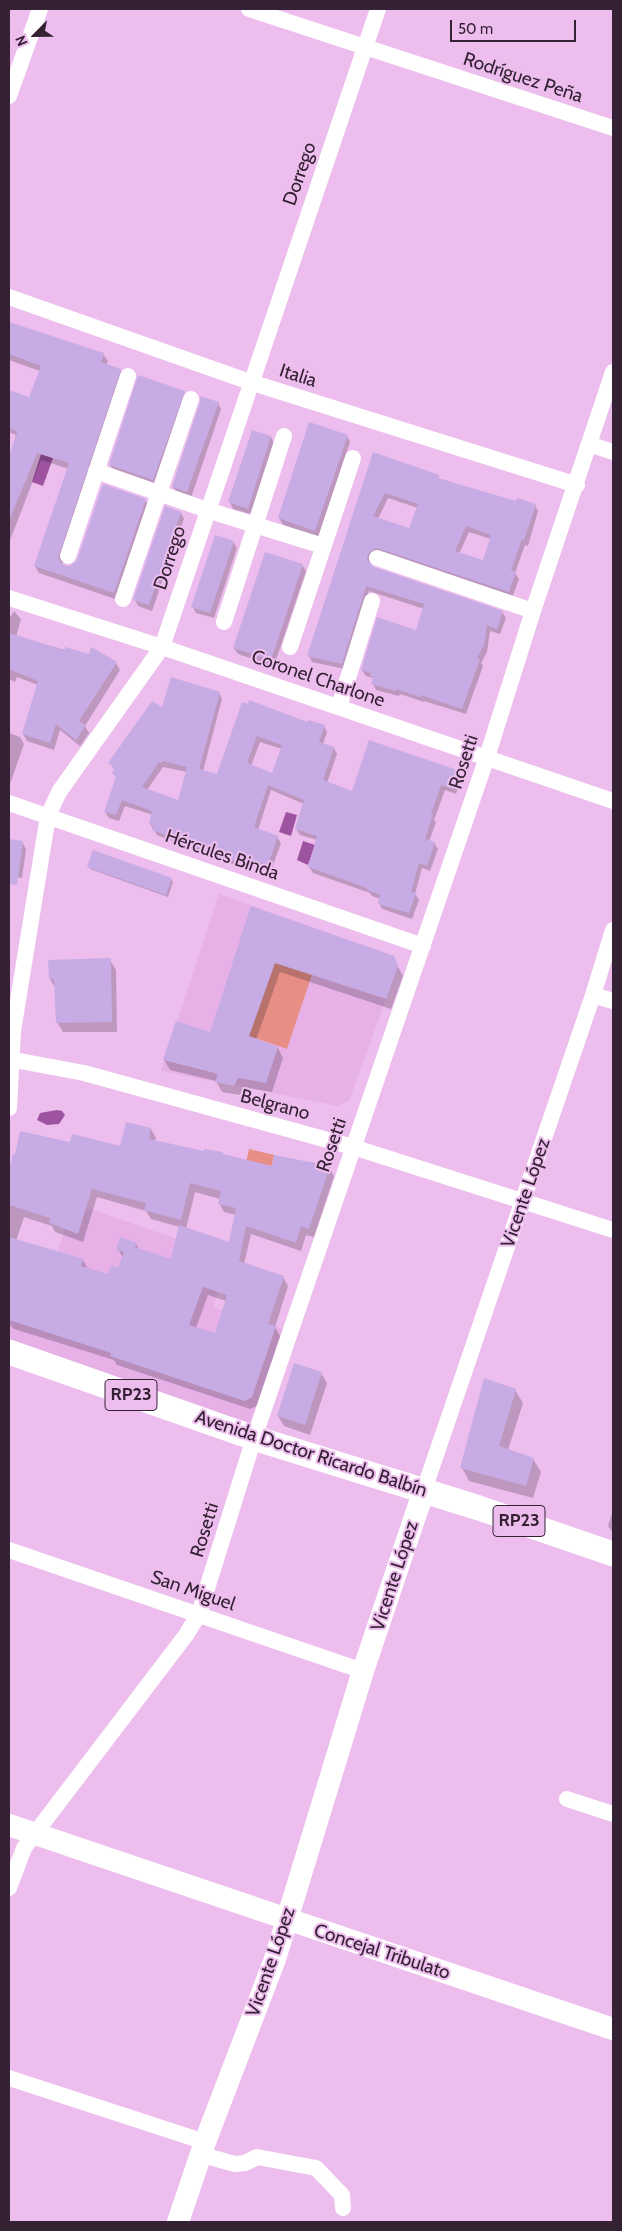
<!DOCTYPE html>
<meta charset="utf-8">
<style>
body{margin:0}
#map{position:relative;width:622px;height:2231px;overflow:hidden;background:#edbded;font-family:Cabin,sans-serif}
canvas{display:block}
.frame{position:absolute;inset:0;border:10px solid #342234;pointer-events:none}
.north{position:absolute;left:10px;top:10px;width:50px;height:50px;-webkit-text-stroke:4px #edbded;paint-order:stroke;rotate:247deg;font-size:14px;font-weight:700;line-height:20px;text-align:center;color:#342234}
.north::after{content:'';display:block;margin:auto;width:18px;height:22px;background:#342234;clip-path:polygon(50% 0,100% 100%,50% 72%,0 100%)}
.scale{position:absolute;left:450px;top:20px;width:126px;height:22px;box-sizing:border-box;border:2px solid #342234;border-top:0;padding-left:6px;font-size:15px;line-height:18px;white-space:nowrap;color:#342234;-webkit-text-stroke:4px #edbded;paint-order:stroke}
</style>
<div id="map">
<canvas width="622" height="2231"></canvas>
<div class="frame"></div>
<div class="north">N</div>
<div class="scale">50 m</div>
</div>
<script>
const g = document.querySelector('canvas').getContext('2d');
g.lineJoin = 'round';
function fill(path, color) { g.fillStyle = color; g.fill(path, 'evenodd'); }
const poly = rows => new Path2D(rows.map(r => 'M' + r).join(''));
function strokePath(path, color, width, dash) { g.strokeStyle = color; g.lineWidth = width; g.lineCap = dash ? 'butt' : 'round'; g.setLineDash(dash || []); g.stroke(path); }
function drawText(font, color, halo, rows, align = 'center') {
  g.font = font + ' Cabin,sans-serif'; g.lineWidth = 4; g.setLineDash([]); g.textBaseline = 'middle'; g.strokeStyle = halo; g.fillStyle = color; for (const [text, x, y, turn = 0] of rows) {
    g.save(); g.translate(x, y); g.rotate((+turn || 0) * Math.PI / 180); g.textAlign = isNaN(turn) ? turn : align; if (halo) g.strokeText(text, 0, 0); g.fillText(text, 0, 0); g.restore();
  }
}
const built = poly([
 [219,894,394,956,398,966,349,1101,338,1106,161,1071],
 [73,1203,200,1247,221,1282,213,1307,290,1331,254,1438,9,1352,9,1264,26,1269,34,1244,57,1254]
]);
const green = poly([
 [275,963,312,975,287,1049,249,1036],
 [249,1149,274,1155,261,1212,237,1205]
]);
const water = poly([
 [41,454,53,458,43,486,32,482],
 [286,812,297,815,291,836,279,832],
 [303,841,315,845,308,865,297,860],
 [57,1110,62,1111,65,1115,59,1124,47,1125,37,1120,40,1113]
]);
const shadow = poly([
 [9,323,103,354,108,361,106,365,120,370,124,377,62,565,71,567,145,500,150,508,118,600,39,573,35,566,69,469,41,460,9,543,9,460,16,435,9,432,9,391,30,399,40,371,9,360],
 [184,392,188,399,156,486,114,471,110,465],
 [218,403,221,409,191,498,177,493,173,487],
 [253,432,271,437,274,444,251,514,233,509,230,502],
 [347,436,350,442,318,537,283,525,279,518],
 [374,454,438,476,440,480,516,503,535,505,538,511,528,546,525,545,515,573,519,579,512,598,371,561,370,566,373,569,502,612,506,618,500,634,490,631,487,652,481,663,483,666,466,714,424,701,424,702,400,694,399,696,376,690,373,684,373,678,366,676,362,670,416,631,424,609,369,591,345,669,312,662,309,656],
 [388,498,418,508,410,530,378,519],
 [469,532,491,539,484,562,459,554],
 [181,513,184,519,152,611,138,606,135,600],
 [216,537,234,543,237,548,214,618,196,613,193,607],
 [302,565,306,571,274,666,238,654,234,648],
 [14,611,21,619,16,637,116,663,120,670,85,726,89,733,80,746,60,730,54,750,27,741,23,734,38,685,17,677,15,682,9,679,9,619],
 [219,693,222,699,203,771,217,776,243,704,308,724,324,726,327,732,323,744,334,748,337,754,327,783,353,793,459,772,462,778,456,794,445,790,434,820,436,822,429,842,434,843,438,849,430,871,422,868,415,894,419,900,412,919,382,909,379,903,380,899,372,896,370,893,313,873,309,867,317,840,300,835,296,829,304,804,271,790,258,830,277,837,281,843,271,871,247,863,245,869,157,835,150,824,153,815,125,806,119,821,109,818,105,812,117,779,113,773,115,770,110,763,163,709],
 [260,742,282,749,273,774,251,766],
 [163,767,187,772,179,802,147,790],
 [9,733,20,737,24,744,9,787],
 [9,841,22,842,26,849,22,878,9,876],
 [89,867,171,879,173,882,168,897,90,869],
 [252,907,393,957,403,976,391,1009,280,972,256,1040,278,1048,283,1058,272,1092,243,1087,240,1095,222,1092,216,1081,170,1070,164,1060,177,1022,211,1034],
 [110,960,116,970,117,1032,63,1032,57,1022,56,989,50,979],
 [151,1129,156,1138,155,1141,205,1152,222,1153,224,1155,273,1168,329,1167,334,1176,314,1237,306,1235,301,1251,251,1234,244,1264,283,1277,288,1286,275,1327,280,1336,257,1406,250,1409,117,1365,114,1360,14,1329,9,1324,9,1174,13,1155,71,1143,121,1148],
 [195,1192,220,1199,219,1203,224,1212,236,1215,230,1243,186,1229],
 [97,1197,146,1211,151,1219,180,1227,172,1261,140,1251,136,1244,118,1249,123,1258,119,1270,109,1276,88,1269,83,1260,16,1241,24,1217,52,1226,55,1232,83,1242],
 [208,1295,226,1301,216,1334,196,1328],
 [321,1373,327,1383,310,1435,284,1426,278,1416],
 [515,1390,523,1403,508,1450,533,1459,541,1472,533,1498,469,1481,462,1468],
 [613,1510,613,1533,608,1526]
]);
const building = poly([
 [9,322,104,353,101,362,121,369,58,558,61,563,65,566,70,566,77,560,103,484,146,499,114,593,34,566,69,463,37,453,9,521,9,456,17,434,16,431,9,428,9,390,29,397,41,366,9,354],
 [138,375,185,391,153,480,109,465],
 [200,396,219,402,187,492,172,487,200,402],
 [309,422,348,435,315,531,278,518],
 [252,430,271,436,248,509,228,502],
 [373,452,439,475,439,478,458,484,516,501,517,498,536,504,524,540,522,539,511,570,516,572,509,592,380,549,375,548,368,554,367,560,374,567,503,611,497,629,487,625,484,645,477,658,480,659,462,709,421,695,420,697,397,689,396,691,371,684,373,677,370,676,371,673,361,670,377,617,416,630,424,604,366,586,342,664,307,656],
 [385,493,418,504,409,528,373,516],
 [466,526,491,535,483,560,455,551],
 [165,506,181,512,149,605,133,600],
 [215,535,234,541,210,613,191,607],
 [265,552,303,564,271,660,233,648],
 [9,633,64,650,65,647,89,654,91,647,117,662,79,721,86,725,76,740,56,724,50,743,22,734,38,681,9,669],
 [171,677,220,692,199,769,217,774,242,702,248,704,249,700,307,722,308,720,325,725,319,742,334,747,323,780,352,791,369,740,460,771,453,789,441,785,431,814,433,815,425,839,435,842,427,866,419,863,411,892,416,893,409,913,378,904,380,895,367,890,367,888,308,867,317,836,295,829,304,800,268,785,254,827,278,836,268,865,244,858,242,864,152,830,153,826,149,824,152,811,122,800,116,815,104,812,116,777,112,773,115,768,108,763,152,701,162,707],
 [257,736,282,745,272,773,247,763],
 [163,761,187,767,178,800,142,787,159,762,162,763],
 [9,839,23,841,17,885,9,884],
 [93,850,172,878,166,895,87,867],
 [251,906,394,956,398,966,386,999,275,963,249,1036,278,1047,266,1083,238,1078,234,1086,215,1082,218,1074,163,1060,176,1021,210,1032],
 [111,958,112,1022,56,1023,54,979,49,979,48,960],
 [126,1122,151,1128,149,1139,204,1151,204,1149,223,1152,223,1154,272,1166,274,1155,330,1166,309,1229,301,1226,296,1243,246,1226,239,1261,284,1276,268,1324,276,1326,252,1397,245,1401,205,1388,110,1356,111,1353,9,1320,9,1237,84,1259,81,1266,108,1274,111,1266,118,1268,124,1252,116,1249,120,1237,137,1243,135,1247,171,1259,179,1225,229,1242,236,1208,218,1204,221,1191,190,1183,181,1220,144,1210,146,1203,92,1189,78,1234,49,1223,50,1218,9,1205,9,1171,13,1154,15,1154,20,1131,70,1142,72,1134,120,1146],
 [203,1287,227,1295,215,1333,189,1325],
 [294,1363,322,1372,305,1425,277,1416],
 [484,1378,516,1389,499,1446,534,1458,526,1486,460,1468]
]);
const street = poly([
 [249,9,613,128],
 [9,96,40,9],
 [9,297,250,382,577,485],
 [589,444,613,452],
 [96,471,207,510,323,546],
 [68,556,128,376],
 [377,558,533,611],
 [9,598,162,647,613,801],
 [123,599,191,399],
 [224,622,284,436],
 [290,647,353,458],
 [339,707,372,601],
 [9,803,423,946],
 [593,995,613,1001],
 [9,1059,84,1073,353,1147,613,1230],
 [9,1108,13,1031,48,816,59,792,162,647,378,9],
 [424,1490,593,995,613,930],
 [9,1550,363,1671],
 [567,1799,613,1814],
 [9,1888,24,1848,186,1635,199,1614,254,1438,487,757,533,611,613,372],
 [9,2078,205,2142],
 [202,2155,235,2164,245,2163,257,2157,316,2168,342,2195,343,2208]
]);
const secondary = poly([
 [9,1825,613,2029],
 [178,2222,205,2142,275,1959,363,1671,424,1490]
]);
const primary = poly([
 [9,1352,254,1438,479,1508,613,1554]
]);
const shields = [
 [131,1395,52],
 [519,1521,52]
];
const shieldNames = [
 ["RP23",131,1395],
 ["RP23",519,1521]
];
const streetNames = [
 ["Rodríguez Peña",523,78,18],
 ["Dorrego",300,174,-71],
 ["Italia",298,376,18],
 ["Dorrego",170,558,-72],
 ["Coronel Charlone",318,679,19],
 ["Rosetti",464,762,-72],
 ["Hércules Binda",222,855,19],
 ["Belgrano",275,1105,15],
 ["Rosetti",332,1145,-71],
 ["Vicente López",526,1193,-71],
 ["Avenida Doctor Ricardo Balbín",311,1454,18],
 ["Rosetti",205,1530,-73],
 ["Vicente López",395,1576,-72],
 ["San Miguel",193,1591,19],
 ["Concejal Tribulato",382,1952,18],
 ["Vicente López",271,1962,-71]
];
fill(built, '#e7b1e8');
fill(green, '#e78f87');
fill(water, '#9d53a0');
fill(shadow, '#0003');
fill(building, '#c6abe4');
strokePath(street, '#fff', 16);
strokePath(secondary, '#fff', 22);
strokePath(primary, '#fff', 25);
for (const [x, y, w] of shields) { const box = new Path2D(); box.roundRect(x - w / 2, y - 15.5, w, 31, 4); g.fillStyle = '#edbded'; g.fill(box); strokePath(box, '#342234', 1); }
drawText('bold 18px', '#342234', null, shieldNames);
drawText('19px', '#342234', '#edbded', streetNames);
</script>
